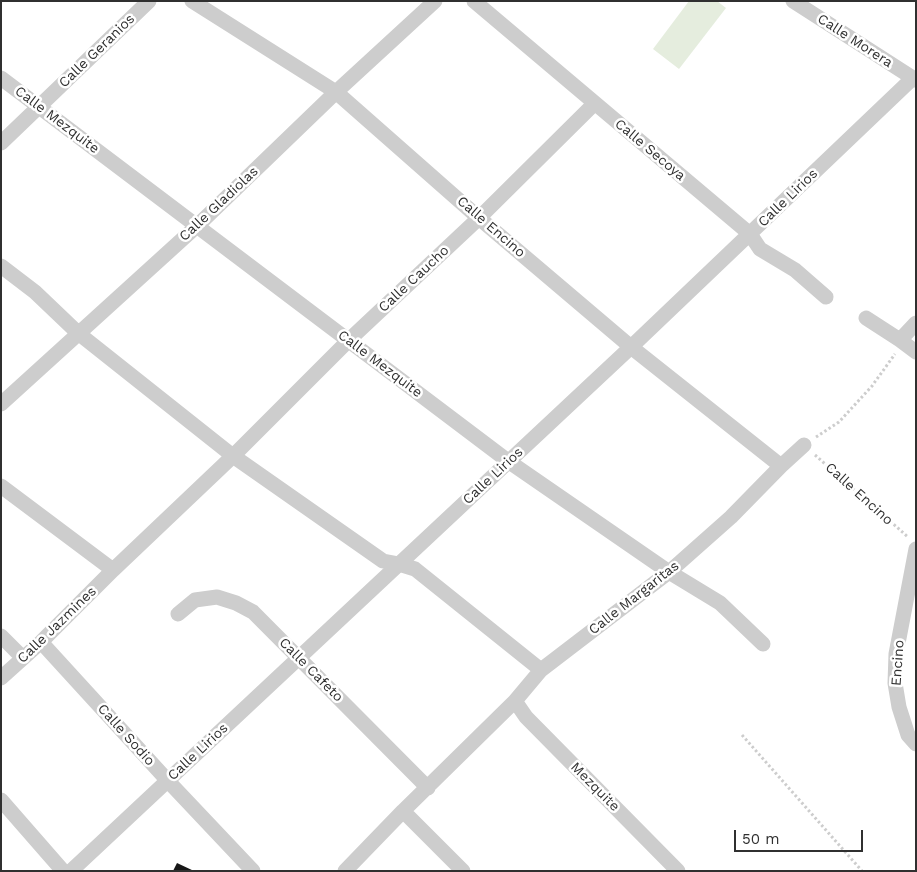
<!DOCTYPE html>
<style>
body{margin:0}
#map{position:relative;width:917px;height:872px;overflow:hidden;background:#fff;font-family:"Work Sans",sans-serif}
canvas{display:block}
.frame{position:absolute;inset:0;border:2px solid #303030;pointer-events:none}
.scale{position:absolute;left:734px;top:830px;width:129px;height:22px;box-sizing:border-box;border:2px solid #303030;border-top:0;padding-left:6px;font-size:15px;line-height:18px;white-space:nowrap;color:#303030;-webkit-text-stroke:4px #fff;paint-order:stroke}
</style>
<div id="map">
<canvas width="917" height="872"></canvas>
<div class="frame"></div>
<div class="scale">50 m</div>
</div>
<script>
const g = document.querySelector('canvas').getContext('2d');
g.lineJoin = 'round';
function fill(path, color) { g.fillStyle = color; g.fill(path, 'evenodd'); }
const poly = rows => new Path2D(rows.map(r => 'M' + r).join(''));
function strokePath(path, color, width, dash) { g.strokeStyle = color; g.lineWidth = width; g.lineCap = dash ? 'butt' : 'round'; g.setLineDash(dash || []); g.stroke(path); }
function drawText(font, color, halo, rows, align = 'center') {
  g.font = font + ' "Work Sans",sans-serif'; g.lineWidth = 5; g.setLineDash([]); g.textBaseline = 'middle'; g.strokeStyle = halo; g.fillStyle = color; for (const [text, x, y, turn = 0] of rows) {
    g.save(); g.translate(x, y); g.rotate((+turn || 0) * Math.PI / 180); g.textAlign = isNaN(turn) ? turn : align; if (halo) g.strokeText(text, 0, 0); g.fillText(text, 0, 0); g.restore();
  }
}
const green = poly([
 [689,1,717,1,726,8,679,69,653,49]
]);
const building = poly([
 [177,863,194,871,173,871]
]);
const path = poly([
 [816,437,839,422,872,386,895,354],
 [815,455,908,537],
 [742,735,862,871]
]);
const street = poly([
 [192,1,336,92,479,218,631,347,781,466],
 [474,1,750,234,760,249,795,270,826,297],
 [793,1,916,80],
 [1,78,508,461,669,572,720,603,763,644],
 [1,143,149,1],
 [1,266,35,292,78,333,233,456,383,561,399,564,415,569,541,670],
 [866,318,900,340,916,352],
 [900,340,916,323],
 [1,404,198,225,336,92,435,1],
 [1,486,113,570],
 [916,549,896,654,895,683,899,707,908,735,916,744],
 [178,614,195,600,217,597,236,603,253,612,428,788],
 [1,636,23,658],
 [41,642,168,781,253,871],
 [1,678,41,642,113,570,233,456,349,340,479,218,595,103],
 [515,701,526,717,678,871],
 [1,800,63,871],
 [403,811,463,871],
 [71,871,631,347,913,78],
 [345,871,403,811,515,701,541,670,669,572,731,517,781,466,804,445]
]);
const streetNames = [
 ["Calle Morera",855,41,33],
 ["Calle Geranios",97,51,-44],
 ["Calle Mezquite",57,120,37],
 ["Calle Secoya",650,150,40],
 ["Calle Lirios",788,198,-44],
 ["Calle Gladiolas",219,204,-43],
 ["Calle Encino",491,227,41],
 ["Calle Caucho",414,279,-43],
 ["Calle Mezquite",380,364,37],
 ["Calle Lirios",493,476,-43],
 ["Calle Encino",859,494,42],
 ["Calle Margaritas",634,598,-38],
 ["Calle Jazmines",57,625,-44],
 ["Encino",898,663,-86],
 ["Calle Cafeto",311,670,45],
 ["Calle Sodio",126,735,48],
 ["Calle Lirios",198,752,-43],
 ["Mezquite",595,787,45]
];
fill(green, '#e5edde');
fill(building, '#171717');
strokePath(path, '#cdcdcd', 3, [2.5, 2.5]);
strokePath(street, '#cdcdcd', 15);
drawText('14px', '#303030', '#fff', streetNames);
</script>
